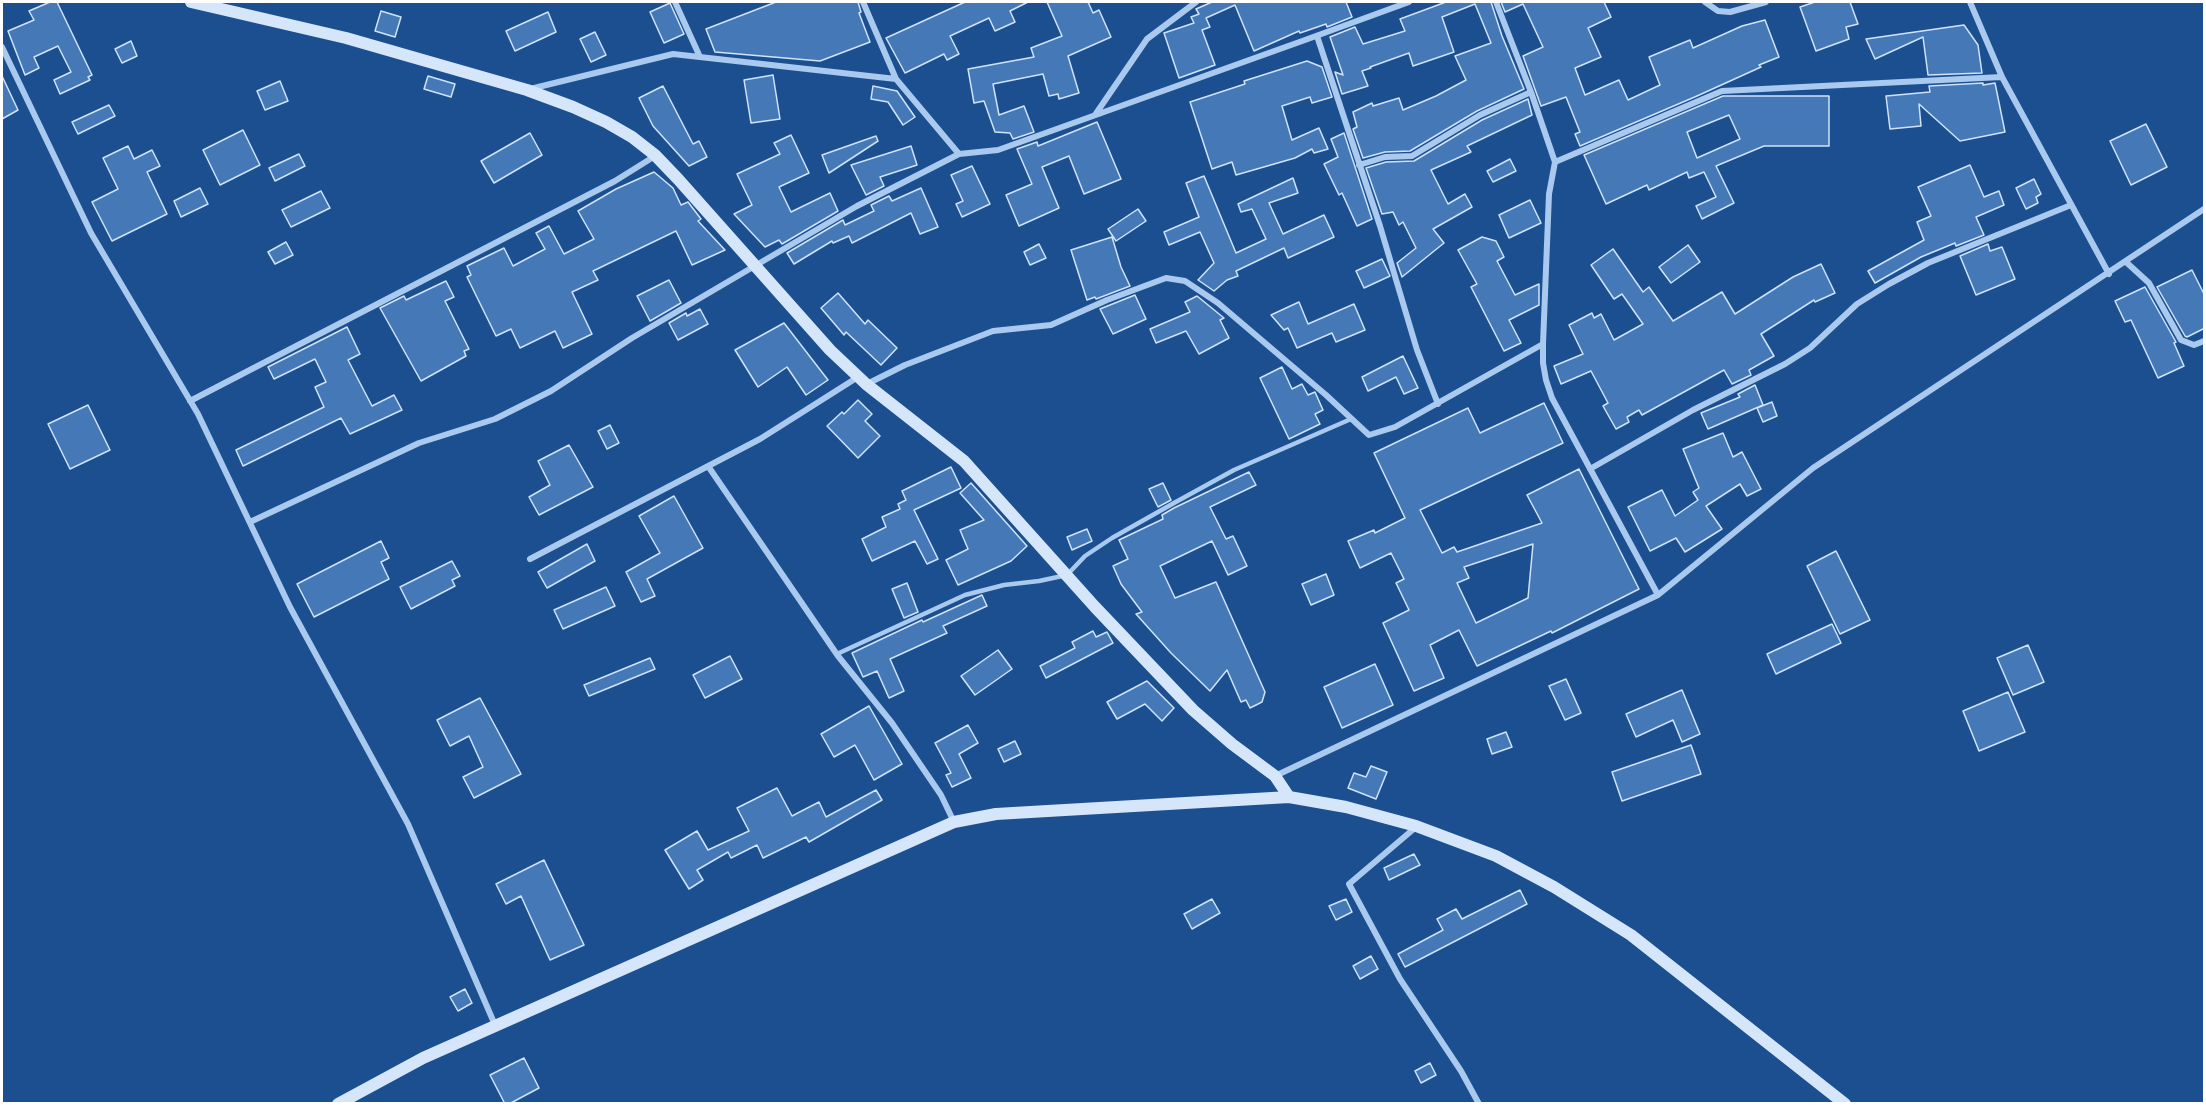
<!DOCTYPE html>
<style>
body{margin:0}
#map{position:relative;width:2206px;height:1105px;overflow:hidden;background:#1b4f8f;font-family:"Space Grotesk",sans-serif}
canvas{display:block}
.frame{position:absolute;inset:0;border:3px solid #fff;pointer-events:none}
</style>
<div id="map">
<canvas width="2206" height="1105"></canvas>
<div class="frame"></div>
</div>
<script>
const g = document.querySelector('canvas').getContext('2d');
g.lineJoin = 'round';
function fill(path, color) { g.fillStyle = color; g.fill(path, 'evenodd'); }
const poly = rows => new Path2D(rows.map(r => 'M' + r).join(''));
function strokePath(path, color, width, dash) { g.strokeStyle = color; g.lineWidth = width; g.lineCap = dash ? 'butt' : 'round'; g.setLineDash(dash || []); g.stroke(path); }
const building = poly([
 [50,2,57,2,92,75,88,77,90,80,60,94,54,80,71,72,58,46,34,57,39,68,25,75,8,31,34,20,29,11,50,2],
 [776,2,858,2,861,12,859,13,870,42,820,61,715,52,706,29,776,2],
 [965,2,1028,2,1010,11,1015,22,995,31,989,18,950,36,959,54,947,60,944,54,905,73,886,38,965,2],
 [1047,2,1088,2,1093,13,1099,10,1111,37,1068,56,1079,93,1059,99,1058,94,1049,96,1043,74,993,84,999,115,1024,106,1034,132,1013,139,1010,133,995,132,984,101,974,103,968,69,1034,57,1031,48,1062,36,1047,2],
 [1212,2,1346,2,1352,17,1327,27,1326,24,1300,33,1299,31,1254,51,1235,5,1206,18,1210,27,1202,30,1215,65,1179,78,1164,33,1194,23,1191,17,1199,14,1196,9,1212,2],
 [1446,2,1491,2,1502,36,1524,89,1477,111,1410,151,1385,152,1363,158,1353,129,1357,127,1353,112,1372,103,1373,106,1399,98,1403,110,1436,96,1466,80,1455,56,1491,43,1475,4,1442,17,1454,52,1413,66,1409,53,1370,67,1371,68,1362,71,1368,86,1342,94,1335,72,1343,75,1330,37,1355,27,1363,44,1405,31,1400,19,1446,2],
 [1501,2,1604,2,1611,17,1588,28,1601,57,1575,68,1585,95,1619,80,1628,100,1660,85,1649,57,1690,40,1693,48,1742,26,1765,20,1779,57,1759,65,1761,67,1697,96,1580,146,1575,134,1580,132,1566,97,1541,106,1523,56,1543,47,1523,4,1505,12,1501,2],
 [1815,2,1850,2,1858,24,1846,27,1849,39,1816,51,1800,7,1815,2],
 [670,3,684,34,664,43,650,12,670,3],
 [381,11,401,17,395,37,375,31,381,11],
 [548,12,556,32,515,51,506,31,548,12],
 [1964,25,1978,45,1982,73,1928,75,1923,37,1875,59,1866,39,1964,25],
 [595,32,606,55,591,62,580,39,595,32],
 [131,41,137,56,122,63,115,49,131,41],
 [1307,61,1322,67,1332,97,1312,103,1310,97,1282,106,1292,140,1319,128,1328,149,1314,153,1312,149,1295,158,1236,175,1232,162,1212,169,1190,102,1245,84,1244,81,1307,61],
 [773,75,780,119,751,123,744,80,773,75],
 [2,76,18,110,2,119,2,76],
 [428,76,455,84,451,97,424,89,428,76],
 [280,81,288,101,265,110,257,91,280,81],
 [1983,83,1983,85,1995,83,2005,132,1960,141,1919,104,1921,126,1890,129,1886,96,1930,92,1929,86,1983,83],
 [663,86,693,144,699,141,707,157,689,166,653,126,639,98,663,86],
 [873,86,897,91,915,117,903,125,888,102,871,99,873,86],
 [1723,96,1829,96,1829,146,1764,146,1716,166,1734,203,1702,219,1696,206,1716,197,1704,172,1689,178,1687,172,1649,190,1647,185,1606,204,1584,155,1723,96],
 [1729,115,1740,139,1697,158,1687,132,1729,115],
 [1528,99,1532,115,1467,146,1471,152,1431,170,1448,204,1465,194,1472,207,1433,229,1444,243,1402,277,1397,263,1416,248,1403,222,1399,225,1393,212,1382,214,1366,168,1386,162,1414,161,1482,120,1528,99],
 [109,105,115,116,78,134,72,122,109,105],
 [1097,122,1121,179,1084,194,1069,156,1042,167,1059,208,1019,226,1006,195,1032,184,1017,149,1037,142,1038,146,1097,122],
 [2146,124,2167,167,2131,185,2110,141,2146,124],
 [243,130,260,165,220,185,203,150,243,130],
 [530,133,542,155,494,183,481,161,530,133],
 [1344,133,1372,219,1357,226,1342,193,1339,195,1324,164,1338,157,1331,139,1344,133],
 [791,135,809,173,779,187,791,212,830,193,838,211,782,244,779,240,765,247,734,214,752,205,737,174,780,154,774,143,791,135],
 [876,136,878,141,829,173,822,155,876,136],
 [128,146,134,159,152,150,160,166,147,172,167,214,112,241,92,202,118,189,103,158,128,146],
 [911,146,917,165,880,177,884,186,866,195,851,165,911,146],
 [299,154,305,166,275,181,269,168,299,154],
 [1510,159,1516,171,1493,182,1487,171,1510,159],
 [1970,165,1984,197,1999,191,2004,205,1976,217,1984,235,1956,246,1955,243,1921,257,1875,283,1868,271,1924,240,1917,222,1931,216,1918,187,1970,165],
 [972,166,990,204,962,217,956,204,963,201,951,175,972,166],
 [654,172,673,188,681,205,688,202,701,219,698,221,725,250,692,265,676,231,593,271,598,280,572,292,592,334,563,348,555,331,520,348,511,329,496,336,467,277,471,275,467,266,504,248,513,266,545,249,536,233,549,226,564,254,594,239,578,211,616,189,654,172],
 [1204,176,1236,253,1266,239,1252,209,1241,212,1238,204,1293,178,1298,193,1269,203,1283,234,1324,215,1334,237,1288,258,1284,248,1236,271,1238,276,1227,280,1214,291,1198,280,1214,263,1200,232,1169,245,1164,232,1199,217,1186,183,1204,176],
 [2034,179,2041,194,2036,197,2038,203,2026,209,2016,188,2034,179],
 [200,188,208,204,181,217,174,201,200,188],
 [921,188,938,227,920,234,911,213,852,243,849,236,833,243,832,241,794,264,787,253,843,220,845,225,874,211,871,205,889,196,892,201,921,188],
 [321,191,330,208,291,227,282,210,321,191],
 [1530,200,1541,223,1509,238,1499,215,1530,200],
 [1138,209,1146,221,1116,241,1108,229,1138,209],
 [1112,237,1121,267,1130,286,1096,299,1095,297,1087,300,1071,250,1112,237],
 [1482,237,1496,241,1504,257,1497,261,1515,295,1539,284,1539,305,1509,320,1521,343,1504,351,1471,287,1477,284,1458,250,1482,237],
 [286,242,293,255,275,264,268,252,286,242],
 [1039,244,1046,258,1030,265,1024,252,1039,244],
 [1988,244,1990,251,2002,247,2015,279,1976,295,1960,256,1988,244],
 [1688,245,1700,262,1671,283,1659,267,1688,245],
 [1613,249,1643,292,1649,287,1673,321,1722,292,1735,314,1793,277,1821,264,1835,293,1815,302,1814,300,1761,334,1774,356,1749,370,1751,375,1732,384,1724,370,1642,415,1639,410,1627,417,1629,422,1616,429,1603,406,1608,403,1591,371,1561,384,1554,366,1583,354,1569,325,1592,313,1594,318,1601,314,1614,340,1643,324,1622,294,1614,299,1591,265,1613,249],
 [1382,259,1390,276,1364,288,1356,271,1382,259],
 [2192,270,2205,296,2205,328,2187,337,2185,336,2157,287,2192,270],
 [669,280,681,303,650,321,637,296,669,280],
 [446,281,454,297,445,301,469,349,464,351,466,356,421,381,380,308,404,296,406,300,446,281],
 [2145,287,2176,342,2174,343,2184,366,2158,378,2131,320,2125,322,2115,301,2145,287],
 [838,293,865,324,868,320,897,348,881,365,846,332,844,335,821,308,838,293],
 [1135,295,1146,319,1113,334,1100,309,1135,295],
 [1197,296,1224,318,1220,320,1229,338,1199,354,1186,331,1156,343,1150,329,1190,312,1185,302,1197,296],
 [1299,302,1308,324,1354,304,1365,330,1336,342,1332,333,1297,348,1288,328,1284,330,1271,315,1299,302],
 [700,309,708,324,678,340,669,323,686,313,687,316,700,309],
 [784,323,828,380,806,395,787,367,758,387,735,350,784,323],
 [347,327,360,354,348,360,372,406,394,395,402,410,350,434,341,418,243,466,236,450,324,407,315,387,326,382,315,359,274,379,268,367,347,327],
 [1403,356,1418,388,1404,394,1396,377,1368,391,1362,377,1403,356],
 [1282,367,1292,389,1302,384,1308,395,1315,392,1323,410,1315,414,1320,424,1289,439,1260,378,1282,367],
 [1755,385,1763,405,1708,429,1701,413,1740,397,1738,394,1755,385],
 [858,400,872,414,865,421,880,436,858,458,827,426,842,412,844,414,858,400],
 [1772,402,1777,416,1763,422,1757,408,1772,402],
 [1544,403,1563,443,1420,510,1442,553,1454,547,1457,552,1542,523,1527,495,1579,469,1639,589,1552,633,1551,631,1477,666,1459,630,1430,645,1444,678,1414,691,1383,623,1409,610,1396,583,1404,579,1391,553,1360,568,1348,541,1374,530,1375,533,1405,518,1374,453,1468,408,1480,433,1544,403],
 [1533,544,1528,598,1476,623,1457,583,1469,578,1464,567,1533,544],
 [88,405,110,450,70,469,48,424,88,405],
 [610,425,619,443,607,449,598,431,610,425],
 [1723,433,1733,457,1742,452,1761,489,1747,496,1740,484,1706,506,1722,529,1685,552,1676,538,1650,551,1628,507,1662,490,1675,516,1698,500,1693,492,1699,488,1683,449,1723,433],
 [569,445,593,487,539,515,529,497,550,485,538,461,569,445],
 [951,467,961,488,914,510,938,559,927,564,915,541,872,561,862,539,886,527,882,517,900,509,898,504,906,500,902,491,951,467],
 [1249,472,1256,485,1210,507,1226,539,1233,536,1247,566,1228,575,1212,541,1160,566,1175,598,1216,582,1265,692,1262,702,1250,708,1246,700,1241,702,1227,670,1210,691,1171,653,1136,614,1142,612,1121,584,1113,566,1128,559,1119,540,1163,519,1162,515,1174,508,1249,472],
 [971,483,1027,546,1011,561,958,585,946,560,968,549,960,530,984,520,960,493,971,483],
 [1163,483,1171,500,1158,507,1149,489,1163,483],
 [674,496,703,548,647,579,655,596,641,602,626,572,660,553,639,516,674,496],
 [1087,529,1092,541,1072,550,1067,537,1087,529],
 [381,541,389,558,381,562,389,579,314,617,297,584,381,541],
 [587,544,595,561,547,588,538,572,587,544],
 [1836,551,1870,620,1840,634,1807,566,1836,551],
 [452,561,460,576,452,580,455,586,411,609,400,587,452,561],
 [1326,574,1334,595,1311,605,1302,584,1326,574],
 [907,583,918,612,904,618,892,589,907,583],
 [606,587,615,606,563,629,554,610,606,587],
 [982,595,987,606,943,626,947,633,890,659,904,691,889,698,877,671,863,677,852,653,922,620,923,622,982,595],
 [1832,624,1841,643,1776,674,1767,654,1832,624],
 [1093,631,1096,637,1107,632,1113,643,1046,678,1040,666,1075,648,1072,642,1093,631],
 [2028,645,2044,682,2013,695,1997,658,2028,645],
 [998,650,1012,669,975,695,961,676,998,650],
 [730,656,742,679,705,698,693,675,730,656],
 [650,658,655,669,589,696,584,685,650,658],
 [1375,664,1393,705,1342,728,1324,687,1375,664],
 [1566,679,1581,713,1565,720,1549,686,1566,679],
 [1147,681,1174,708,1162,721,1145,704,1117,719,1107,702,1147,681],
 [1682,690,1700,734,1682,742,1673,720,1636,737,1626,714,1682,690],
 [2008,692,2025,732,1979,751,1963,711,2008,692],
 [480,698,521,774,474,798,463,777,483,767,469,736,450,746,437,720,480,698],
 [869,706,902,764,874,780,855,745,834,757,821,734,869,706],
 [968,725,978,743,959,754,971,778,952,787,946,775,951,773,935,743,968,725],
 [1506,732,1512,747,1492,754,1487,739,1506,732],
 [1015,741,1021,754,1004,762,998,749,1015,741],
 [1691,745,1701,774,1622,801,1612,772,1691,745],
 [1371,766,1387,772,1376,799,1348,788,1354,773,1366,777,1371,766],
 [777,788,792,816,819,802,826,817,876,790,882,800,809,842,806,837,763,858,757,845,731,858,728,852,697,870,703,880,689,889,665,850,697,831,708,850,749,831,737,808,777,788],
 [1414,854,1420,865,1389,880,1384,868,1414,854],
 [544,860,584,945,550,960,521,896,506,904,496,884,544,860],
 [1520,890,1527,904,1405,967,1398,954,1443,930,1437,919,1456,909,1462,919,1520,890],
 [1212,899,1220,913,1192,929,1184,914,1212,899],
 [1346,899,1352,912,1336,920,1329,906,1346,899],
 [1371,956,1378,969,1360,979,1353,966,1371,956],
 [465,989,472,1003,458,1011,450,997,465,989],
 [524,1058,539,1088,509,1104,505,1104,490,1075,524,1058],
 [1430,1063,1436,1075,1421,1083,1415,1071,1430,1063]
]);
const lane = poly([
 [837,654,965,595,1004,585,1039,581,1067,575,1085,556,1112,538,1174,503,1234,470,1351,419]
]);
const street = poly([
 [675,2,700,57],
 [863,2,896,79,959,154],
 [1496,2,1531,92,1555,162],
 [1705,2,1718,11,1730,12,1766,2],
 [1970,2,2002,77,2109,274],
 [1317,36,1380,226,1417,350,1438,404],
 [2,47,91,233,198,414,290,607,408,824,495,1025],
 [530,89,673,54,896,79],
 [1095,115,1147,39,1196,2],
 [1359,165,1385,157,1412,156,1480,115,1531,92],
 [2126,262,2149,283,2181,340,2194,345,2204,341],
 [867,384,905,365,993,331,1051,325,1107,300,1166,278,1185,281,1218,303,1326,395,1369,435,1395,427,1543,344],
 [190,401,615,181,655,156],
 [708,466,838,656,892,723,941,795,954,822],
 [1590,469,1693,410,1785,364,1810,348,1857,304,1889,284,1928,263,2071,205],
 [250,522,419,443,495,419,551,391,632,338,857,206,959,154,998,150,1305,40,1409,2],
 [530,559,760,439,858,377],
 [1658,595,1552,398,1546,380,1543,363,1543,344,1549,194,1555,162,1722,91,2002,77],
 [1275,776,1658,595,1813,468,2204,209],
 [1416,827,1349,884,1400,979,1461,1071,1479,1104]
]);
const secondary = poly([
 [191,2,346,38,527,90,573,107,606,122,632,137,655,155,678,179,830,350,866,384,964,461,1095,607,1193,710,1232,744,1275,776,1289,797],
 [338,1104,423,1058,954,822,996,814,1289,797,1346,807,1416,826,1496,856,1554,887,1631,935,1845,1104]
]);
fill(building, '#4478b7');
strokePath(building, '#cfe3fa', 1.5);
strokePath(lane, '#a9c9ee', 4.5);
strokePath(street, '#a9c9ee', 6);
strokePath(secondary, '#d6e6fa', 12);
</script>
